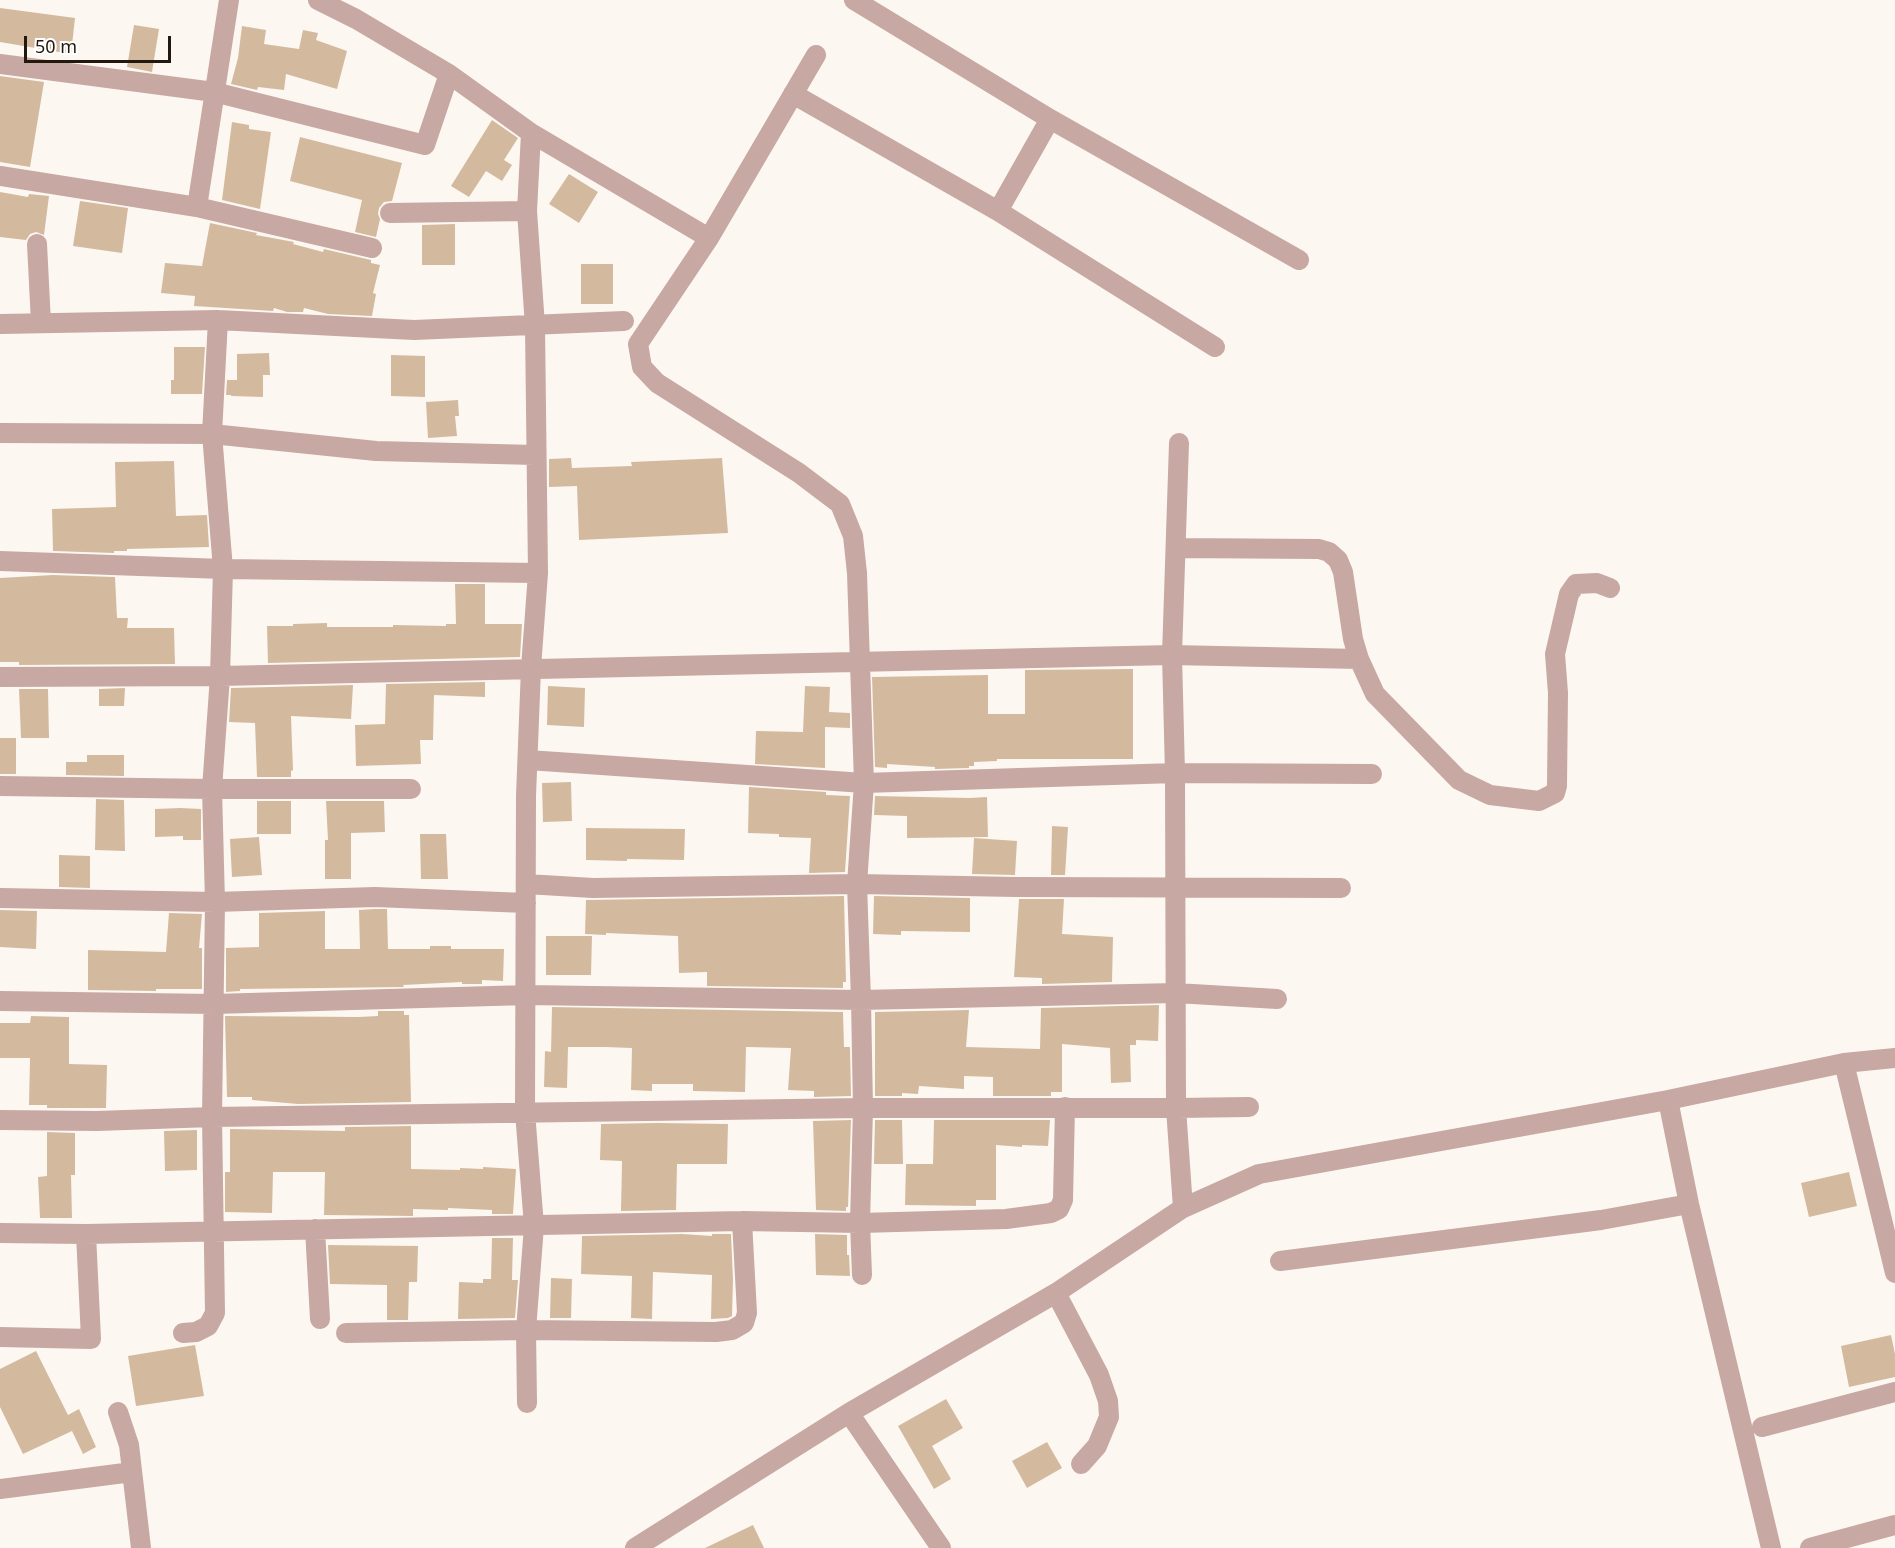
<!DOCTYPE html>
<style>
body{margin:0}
#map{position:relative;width:1895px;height:1548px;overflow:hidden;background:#fdf7f2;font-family:"Noto Sans",sans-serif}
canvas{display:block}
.scale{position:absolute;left:24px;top:36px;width:147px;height:27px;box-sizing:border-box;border:3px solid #22190e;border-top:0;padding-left:8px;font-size:18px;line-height:21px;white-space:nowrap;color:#22190e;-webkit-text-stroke:4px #fff;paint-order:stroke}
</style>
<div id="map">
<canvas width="1895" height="1548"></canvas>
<div class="scale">50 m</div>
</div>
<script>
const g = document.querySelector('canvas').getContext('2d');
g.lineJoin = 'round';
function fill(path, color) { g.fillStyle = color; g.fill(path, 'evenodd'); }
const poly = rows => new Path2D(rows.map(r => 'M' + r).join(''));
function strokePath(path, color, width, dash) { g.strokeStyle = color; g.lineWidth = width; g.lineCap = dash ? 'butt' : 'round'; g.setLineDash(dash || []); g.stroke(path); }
const building = poly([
 [0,8,75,18,71,54,0,42],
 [134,25,159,29,152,72,127,67],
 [242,26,266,30,264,44,299,49,303,30,318,33,316,40,347,51,337,89,286,74,284,90,258,87,257,90,231,84,238,58],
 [0,76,44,82,30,167,0,162],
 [492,120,518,138,504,160,512,165,502,181,486,171,469,197,451,186],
 [232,122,249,125,249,129,271,132,260,209,222,200],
 [300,137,402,163,392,201,384,202,379,208,378,214,380,219,376,237,355,232,362,200,290,181],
 [569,174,598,192,579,223,549,204],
 [0,192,28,197,29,194,49,196,44,235,36,232,30,234,26,240,0,237],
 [80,201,128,208,122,253,73,246],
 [210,223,257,233,256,235,294,242,293,244,323,252,324,249,371,260,371,263,380,265,373,293,376,294,372,316,328,314,304,308,303,312,287,312,274,308,273,311,194,306,195,296,161,293,165,263,202,266],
 [455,224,455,265,422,265,422,225],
 [581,264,613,264,613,304,581,304],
 [174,347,205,347,202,394,171,394,171,380,174,380],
 [269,353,270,375,263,375,263,397,231,396,231,395,226,395,227,380,237,380,237,354],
 [391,355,425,356,425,397,391,396],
 [458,400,459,416,455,416,457,436,428,438,426,402],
 [571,458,572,468,632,466,631,462,722,458,728,533,579,540,577,486,549,487,549,459],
 [174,461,176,516,207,515,209,547,127,549,127,551,114,551,114,553,53,551,52,509,116,507,115,462],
 [53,575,115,577,117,618,128,618,127,628,174,628,175,664,19,665,19,662,0,662,0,578],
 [455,584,485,584,485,624,522,624,520,657,268,663,267,626,293,626,293,624,327,623,327,627,393,627,393,625,446,626,446,624,456,624],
 [1133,669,1133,759,997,759,997,761,974,762,974,766,969,766,969,768,935,769,935,767,887,764,887,768,875,767,872,677,988,675,988,714,1025,714,1025,670],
 [485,682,485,697,434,695,433,740,420,740,421,764,356,766,355,725,385,724,386,684],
 [353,685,351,719,291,716,293,770,291,771,291,777,257,777,255,723,229,722,231,688],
 [548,686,585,688,584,727,547,725],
 [805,686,830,687,829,712,850,713,850,728,825,727,825,768,755,764,756,731,803,732],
 [125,688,124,706,99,706,99,689],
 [19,689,48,689,49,738,21,738],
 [0,738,16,738,16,774,0,774],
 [87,755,124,755,124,776,66,775,66,762,87,762],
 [571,782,572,821,543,822,542,783],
 [749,787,826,792,826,795,850,796,845,872,809,873,811,838,779,837,779,834,748,833],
 [875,796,970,798,987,797,988,837,907,838,907,816,874,815],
 [96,799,124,800,125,851,95,850],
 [257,801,291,801,291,834,257,834],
 [326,801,384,801,385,832,351,833,351,879,325,879,325,840,328,840],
 [180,808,201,809,201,840,183,840,183,836,155,837,155,809],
 [1052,826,1068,827,1065,875,1051,875],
 [586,828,685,829,684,860,627,859,627,861,586,860],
 [420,834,446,834,448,879,421,879],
 [259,837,262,875,232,877,230,839],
 [974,838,1017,841,1015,875,972,874],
 [59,855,90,856,90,888,59,887],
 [844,896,846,982,843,982,843,988,707,986,707,972,679,973,678,936,606,933,606,935,585,934,586,900],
 [874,896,970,898,970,932,901,931,901,935,873,934],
 [1019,899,1064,899,1062,934,1113,937,1112,982,1042,984,1042,978,1014,977],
 [375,909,387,909,388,949,430,949,430,946,451,946,451,949,504,949,503,981,482,980,482,984,462,984,462,982,403,985,404,987,240,989,240,991,226,992,226,948,259,947,259,913,325,911,325,949,360,949,359,910],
 [0,910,37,911,36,949,0,947],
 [169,913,202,914,199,948,202,948,202,989,156,989,156,991,88,990,88,950,166,952],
 [546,936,592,936,591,975,546,975],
 [1159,1005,1158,1041,1136,1040,1136,1045,1130,1045,1131,1082,1111,1083,1110,1048,1062,1044,1062,1092,1051,1092,1051,1096,993,1096,993,1077,964,1076,964,1089,919,1086,918,1094,902,1093,902,1096,875,1096,875,1012,969,1010,966,1047,1040,1049,1041,1008],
 [552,1007,843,1012,844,1047,850,1047,851,1096,814,1097,814,1091,788,1090,791,1048,746,1047,745,1092,693,1091,693,1084,652,1084,652,1091,631,1090,632,1048,605,1047,568,1047,567,1088,544,1087,545,1051,551,1052],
 [378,1011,404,1011,404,1015,409,1015,411,1102,298,1104,252,1100,252,1097,227,1097,225,1016,358,1017,378,1016],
 [31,1016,69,1017,69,1064,107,1065,106,1108,47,1108,47,1105,29,1105,30,1058,0,1058,0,1023,30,1023],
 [851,1120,848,1207,846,1207,846,1211,816,1210,813,1121],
 [875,1120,902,1120,903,1164,874,1164],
 [934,1120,1050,1120,1048,1146,1022,1145,1022,1147,996,1145,996,1200,976,1200,976,1206,905,1205,906,1164,933,1164],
 [658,1123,728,1124,727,1164,677,1164,676,1210,621,1211,622,1161,600,1160,601,1124],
 [411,1126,411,1169,460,1170,460,1168,483,1169,483,1167,516,1169,513,1214,492,1214,492,1210,448,1208,448,1210,413,1209,413,1216,324,1215,325,1172,273,1172,272,1213,225,1212,225,1172,230,1172,230,1129,345,1131,345,1127],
 [197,1130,197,1170,165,1171,164,1131],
 [47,1132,75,1133,75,1175,71,1175,72,1218,40,1218,38,1177,47,1176],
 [1849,1172,1857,1206,1809,1217,1801,1183],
 [682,1234,712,1236,712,1234,731,1234,733,1280,732,1316,728,1318,711,1319,712,1275,653,1272,652,1319,631,1318,632,1276,581,1274,582,1236],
 [815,1234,847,1235,847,1255,849,1255,850,1276,816,1275],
 [492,1238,513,1238,512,1280,518,1280,515,1318,458,1319,459,1282,483,1283,483,1279,491,1279],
 [328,1245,418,1246,417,1282,409,1282,408,1320,387,1320,387,1285,330,1284],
 [551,1278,572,1279,571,1318,550,1318],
 [1891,1335,1895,1354,1895,1377,1849,1387,1841,1346],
 [195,1345,204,1396,136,1406,128,1356],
 [36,1351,68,1415,79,1409,96,1447,83,1454,72,1431,23,1454,0,1407,0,1369],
 [946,1399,963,1428,932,1446,951,1479,934,1489,898,1426],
 [1047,1442,1062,1468,1027,1488,1012,1461],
 [753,1525,764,1548,705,1548]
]);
const minor = poly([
 [318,0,356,19,449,74,531,133,709,238],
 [854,0,1050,119,1299,260],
 [816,55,709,238,638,344,642,367,657,383,799,473,840,504,853,536,857,573,864,783,857,884,861,1000,863,1108,860,1223,862,1275],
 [0,64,214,92,425,145,449,74],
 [793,94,998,211,1215,347],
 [0,176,197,207,372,248],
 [197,207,229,0],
 [998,211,1050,119],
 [390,213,527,211],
 [37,244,41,323],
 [0,324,218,320,414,330,624,321],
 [0,433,212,434,376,451,535,455],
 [1179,443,1172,655,1359,659],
 [1176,548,1319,549,1329,552,1338,560,1343,572,1353,639,1359,659,1375,694,1459,780,1490,795,1539,801,1555,793,1557,786,1558,693,1555,654,1569,594,1576,584,1597,583,1610,588],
 [0,561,223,569,538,573],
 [0,677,220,676,1172,655,1175,773,1372,774],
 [528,760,864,783,1175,773,1176,1108,1183,1208],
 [0,786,212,789,411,789],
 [526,884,593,888,857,884,1016,887,1341,888],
 [0,898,215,902,375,897,526,903],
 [0,1001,214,1004,527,995,861,1000,1176,993,1277,999],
 [1844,1063,1895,1273],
 [1668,1100,1689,1204,1771,1548],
 [0,1120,97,1121,212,1117,863,1108,1176,1108,1249,1107],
 [315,1229,320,1319],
 [0,1233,86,1234,742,1221,860,1223,1006,1219,1051,1213,1059,1209,1063,1200,1065,1107],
 [1280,1261,1601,1220,1689,1204],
 [1056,1293,1099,1375,1108,1401,1109,1417,1097,1446,1081,1464],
 [183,1333,196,1332,208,1326,215,1313,212,1117,215,902,212,789,220,676,223,569,212,434,218,320],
 [346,1333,526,1330,716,1332,732,1330,744,1323,747,1313,742,1221],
 [0,1337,91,1339,86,1234],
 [527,1403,526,1330,534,1226,525,1112,526,796,531,668,538,573,535,326,527,211,531,133],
 [118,1412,129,1445,141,1548],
 [849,1413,941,1548],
 [1762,1427,1895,1392],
 [0,1489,132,1472],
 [635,1548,849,1413,1056,1293,1183,1208,1259,1174,1668,1100,1844,1063,1895,1058],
 [1810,1548,1895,1525]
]);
fill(building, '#d3ba9f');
strokePath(minor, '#c7a8a2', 20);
</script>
